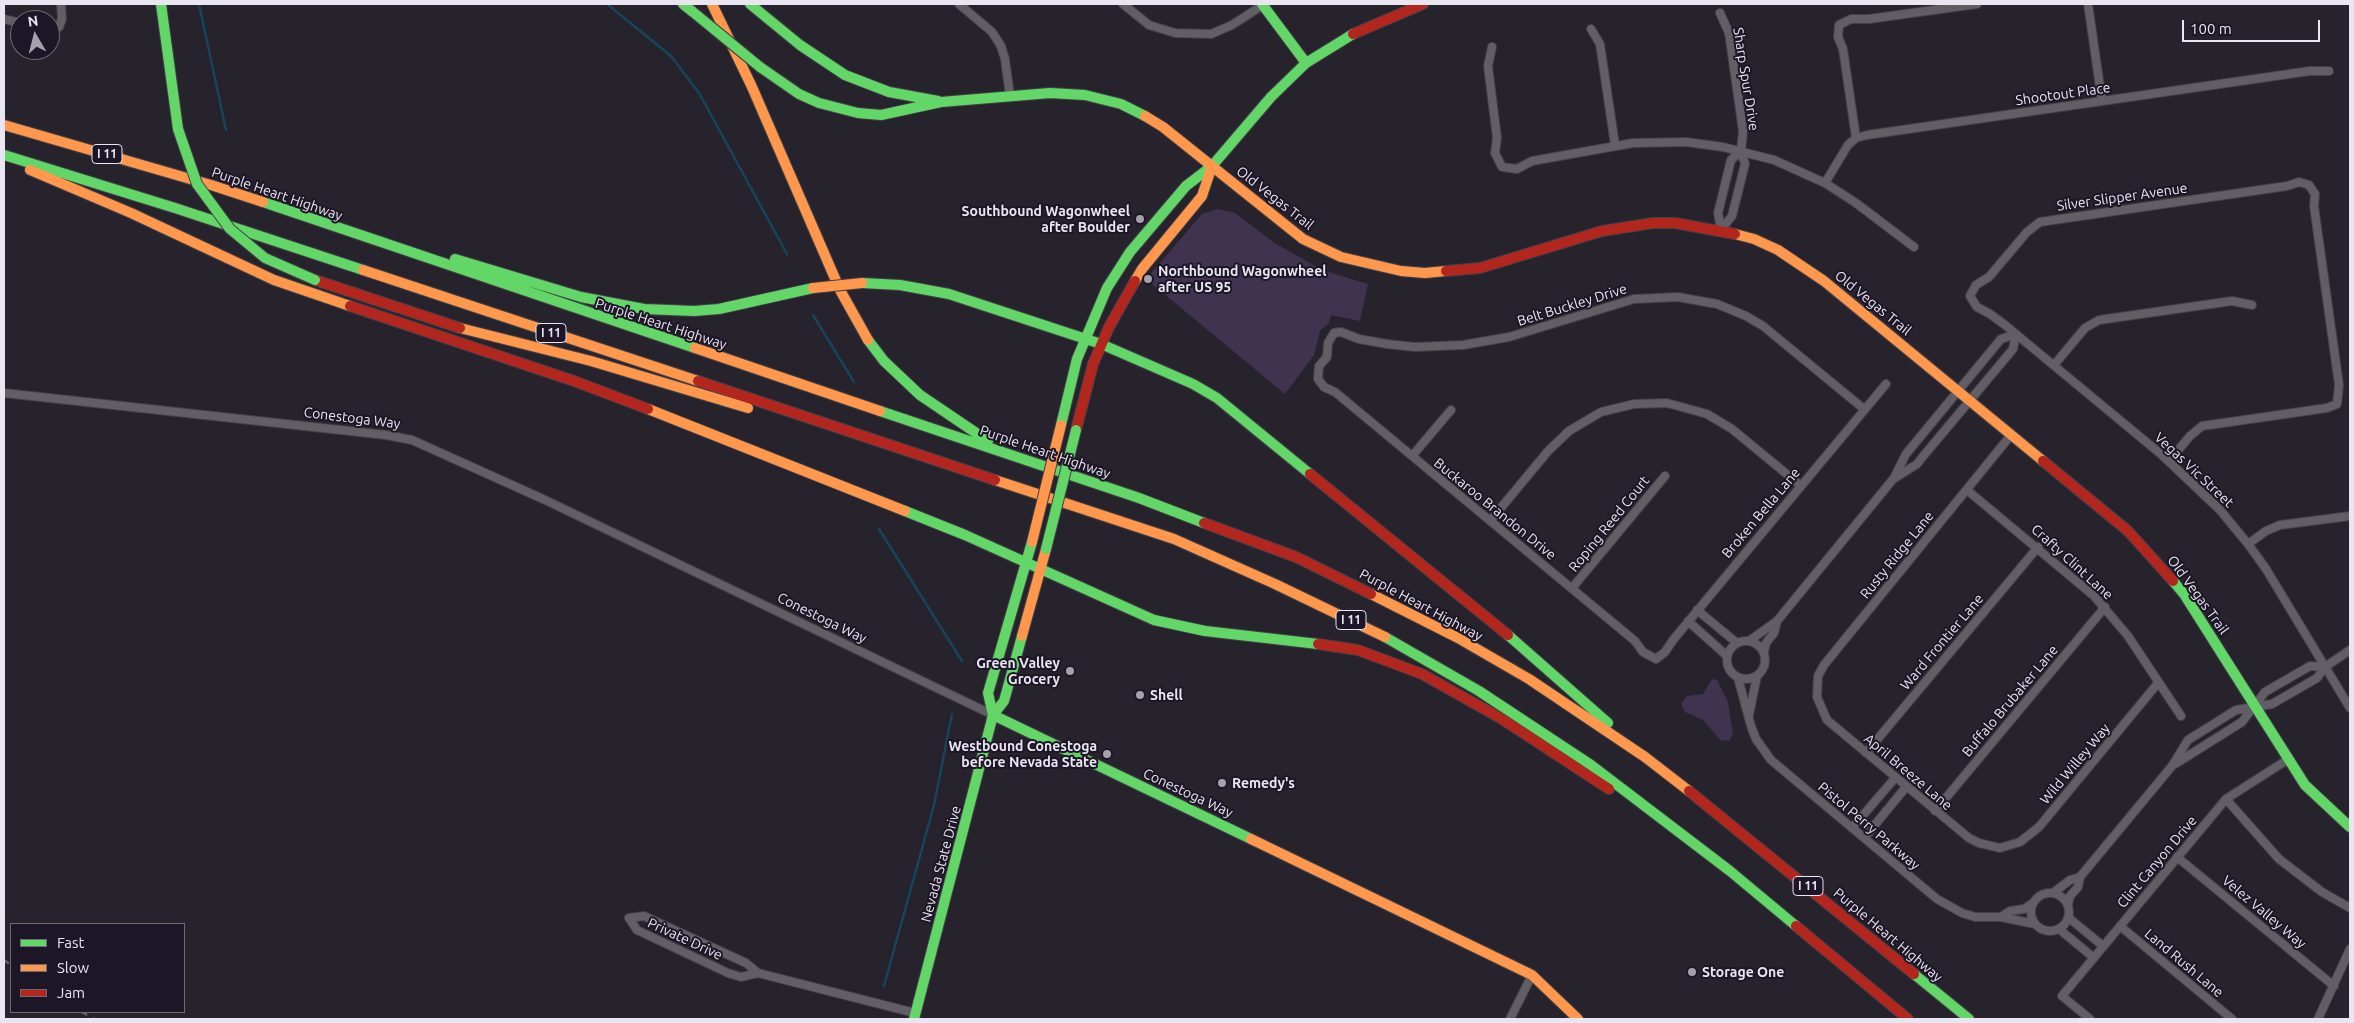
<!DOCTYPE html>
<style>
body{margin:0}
#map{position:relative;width:2354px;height:1023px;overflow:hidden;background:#27232c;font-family:Ubuntu,sans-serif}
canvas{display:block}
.frame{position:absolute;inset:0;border:5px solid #e9e5f1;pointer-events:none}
.legend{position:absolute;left:10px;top:923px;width:175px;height:90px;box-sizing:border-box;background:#1c1626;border:1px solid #6e6977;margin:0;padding:6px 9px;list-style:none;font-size:15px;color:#e9e5f1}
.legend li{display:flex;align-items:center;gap:10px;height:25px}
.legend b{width:25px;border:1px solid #6e6977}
.north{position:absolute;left:10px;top:10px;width:50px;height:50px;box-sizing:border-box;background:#1c1626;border:1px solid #6e6977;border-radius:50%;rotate:352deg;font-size:14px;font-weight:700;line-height:20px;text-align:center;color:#e9e5f1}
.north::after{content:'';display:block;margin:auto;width:18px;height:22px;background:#a5a1ac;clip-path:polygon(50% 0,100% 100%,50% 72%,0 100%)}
.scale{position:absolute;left:2182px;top:20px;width:138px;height:22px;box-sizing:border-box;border:2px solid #e9e5f1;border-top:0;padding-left:6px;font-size:15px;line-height:18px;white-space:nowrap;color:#e9e5f1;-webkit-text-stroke:4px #1c1626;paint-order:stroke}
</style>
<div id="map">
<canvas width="2354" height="1023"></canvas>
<div class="frame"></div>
<ul class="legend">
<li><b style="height:6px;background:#63d668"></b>Fast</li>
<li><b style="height:6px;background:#ff974d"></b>Slow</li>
<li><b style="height:6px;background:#b3261e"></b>Jam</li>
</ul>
<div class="north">N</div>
<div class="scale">100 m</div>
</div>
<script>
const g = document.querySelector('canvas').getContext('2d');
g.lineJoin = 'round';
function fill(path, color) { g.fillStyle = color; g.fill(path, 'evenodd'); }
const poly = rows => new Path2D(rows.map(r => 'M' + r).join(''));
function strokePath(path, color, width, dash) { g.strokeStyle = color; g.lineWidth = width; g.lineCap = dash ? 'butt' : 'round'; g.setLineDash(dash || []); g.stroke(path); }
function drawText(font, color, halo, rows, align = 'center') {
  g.font = font + ' Ubuntu,sans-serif'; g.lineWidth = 4; g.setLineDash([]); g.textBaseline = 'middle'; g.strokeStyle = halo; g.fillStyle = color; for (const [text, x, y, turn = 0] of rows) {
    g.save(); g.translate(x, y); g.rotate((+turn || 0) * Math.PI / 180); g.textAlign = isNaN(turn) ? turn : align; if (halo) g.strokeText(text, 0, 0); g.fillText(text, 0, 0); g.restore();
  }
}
const green = poly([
 [1218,209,1235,213,1273,242,1322,270,1368,284,1360,321,1331,315,1329,323,1320,331,1314,355,1285,394,1146,279,1202,214],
 [1712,679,1717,680,1728,702,1733,734,1729,741,1720,740,1703,720,1685,712,1681,704,1687,696,1703,694]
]);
const stream = poly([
 [199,4,226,130],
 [607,4,671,56,699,93,787,254],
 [813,315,854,382],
 [879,529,962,661],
 [884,986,934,805,952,714]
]);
const street = poly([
 [959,4,992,32,1001,46,1005,59,1010,96],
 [1123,4,1149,25,1175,33,1211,34,1232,25,1263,5],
 [2088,4,2102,101],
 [1720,13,1729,33,1743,131,1741,151,1745,164,1732,216,1721,230],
 [4,19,20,23],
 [1591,29,1600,44,1615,145],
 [50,31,59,27,62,19,61,4],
 [1492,47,1488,66,1497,138,1495,153,1502,167,1517,169,1532,161,1633,143,1686,142,1723,147,1774,160,1825,183,1856,203,1914,247],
 [1856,138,1843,49,1838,37,1839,25,1851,19,1869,19,1977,4],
 [1825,183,1848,145,1856,138,1867,135,2310,71,2329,71],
 [1721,230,1718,213,1731,160,1741,151],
 [2054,365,2085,328,2099,320,2232,301,2252,305],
 [4,393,386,435,412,440,543,499,993,715],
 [1864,409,1763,326,1746,316,1717,304,1678,297,1634,299,1509,337,1463,345,1415,347,1387,344,1359,339,1341,332,1334,333,1328,343,1327,357,1319,366,1318,379,1324,387,1335,392,1635,641,1643,652,1656,659,1665,652,1673,640,1886,384],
 [2011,435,1824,665,1818,676,1817,697,1827,720,1969,838,1979,843,2000,848,2020,842,2039,827,2158,683],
 [1412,456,1451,410],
 [2169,461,2190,436,2202,426,2327,408,2337,404,2339,385,2314,206,2315,194,2309,185,2299,182,2287,186,2040,222,2027,232,1989,277,1976,285,1970,296,1977,307,1990,314,2005,325,2162,455,2220,510,2248,544,2266,569,2350,708],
 [1895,478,1917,464,1925,454,2013,349,2016,334],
 [1967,490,2094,596,2128,636,2181,716],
 [1490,521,1549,450,1569,431,1601,412,1634,404,1667,403,1707,414,1732,429,1800,485],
 [2248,544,2266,531,2280,525,2350,516],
 [1572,588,1665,476],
 [1697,610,1737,643],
 [1688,621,1727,656],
 '1727 660a19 19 0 1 1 38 0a19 19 0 1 1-38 0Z',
 [1749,641,1777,621,1894,478,1906,454,2001,339,2016,334],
 [1764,652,1766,643,1774,633,1777,621],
 [1738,678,1751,726,1756,739,1771,760,1937,899,1962,913,1975,917,2001,917,2035,924],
 [1749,715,1757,676],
 [1866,753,2038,547],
 [2175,764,2242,722,2265,692,2310,666,2325,667],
 [2226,799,2279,859,2322,892,2350,908],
 [1935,811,2105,607],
 [1852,828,1895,778],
 [1864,838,1906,787],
 [2177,857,2334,986],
 '2031 912a19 19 0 1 1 38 0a19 19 0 1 1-38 0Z',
 [2053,893,2070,880,2080,877,2172,766,2188,740,2236,710,2272,704,2317,678,2325,667,2350,650],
 [2068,904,2070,896,2078,887,2080,877],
 [2001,917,2010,911,2024,909,2033,903],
 [2069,918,2103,946],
 [2120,926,2232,1019],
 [2059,929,2094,958],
 [758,973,741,977,728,973,637,930,629,918,644,916,746,963,758,973,915,1013],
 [1510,1019,1532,975],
 [2090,1019,2062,996,2226,799,2287,760],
 [2318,1019,2350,949]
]);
const fast = poly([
 [161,4,178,129],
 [683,4,693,12],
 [750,4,800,45,845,75,889,92,938,101],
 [1262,4,1306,63],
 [760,67,799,94,819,103,858,113,881,115,941,102,1050,93,1085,95,1121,104,1145,116],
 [4,155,175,208,363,270],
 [263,202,695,348],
 [455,259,581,297,644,309,694,311,719,309,813,288],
 [862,283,900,285,949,294,1101,344,1193,384,1217,398,1310,474],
 [868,340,884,361,920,395,988,441],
 [880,411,1139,498,1204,523],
 [1061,425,1077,359,1107,288,1130,252,1186,186,1212,166,1271,97,1306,63,1353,34],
 [905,511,965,535,1154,620,1205,631,1318,644],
 [2173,581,2184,594,2305,785,2350,827],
 [1508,635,1608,723],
 [1385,637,1479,691,1591,765,1730,871,1796,926],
 [993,715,1251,839],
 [993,715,988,693,1032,542],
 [1914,974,1969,1019],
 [914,1019,993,715,1004,701,1022,636]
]);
const slow = poly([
 [712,4,752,87,840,290,868,340],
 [1145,116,1163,127,1303,239,1341,257,1401,271,1425,273,1446,271],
 [4,125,211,185,263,202],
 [30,170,131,213,274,280,350,306],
 [1735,234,1754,239,1778,250,1824,281,2043,461],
 [363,270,698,381],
 [1135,281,1142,269,1202,196,1212,166],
 [460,328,591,361,748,408],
 [695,348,880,411],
 [648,409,905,511],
 [995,480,1174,539,1275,584,1385,637],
 [1371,594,1458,638,1529,679,1645,757,1689,791],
 [1022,636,1046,549],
 [1251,839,1532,975,1578,1019]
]);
const jam = poly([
 [1353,34,1423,4],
 [1446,271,1480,268,1602,231,1653,223,1675,223,1735,234],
 [315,280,460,328],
 [350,306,574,381,648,409],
 [698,381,995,480],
 [1076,430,1093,364,1109,327,1135,281],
 [2043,461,2128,531,2173,581],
 [1310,474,1508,635],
 [1204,523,1296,557,1371,594],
 [1318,644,1358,650,1422,674,1502,719,1609,789],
 [1689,791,1914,974],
 [1796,926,1908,1019]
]);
const rail = poly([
 [4,960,11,965],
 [82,1012,94,1019]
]);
const fastBridge = poly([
 [693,12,760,67],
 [178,129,197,184,230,229,265,258,315,280],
 [1046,549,1076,430]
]);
const slowBridge = poly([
 [813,288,862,283],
 [1032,542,1061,425]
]);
const markers = [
 [1140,219,5,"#a5a1ac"],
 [1148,279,5,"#a5a1ac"],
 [1070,671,5,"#a5a1ac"],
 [1140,695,5,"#a5a1ac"],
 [1107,754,5,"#a5a1ac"],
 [1222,783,5,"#a5a1ac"],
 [1692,972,5,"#a5a1ac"]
];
const shields = [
 [107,154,30],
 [551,333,30],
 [1351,620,30],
 [1808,886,30]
];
const shieldNames = [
 ["I 11",107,154],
 ["I 11",551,333],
 ["I 11",1351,620],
 ["I 11",1808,886]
];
const streetNames = [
 ["Sharp Spur Drive",1746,79,81],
 ["Shootout Place",2063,94,-8],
 ["Purple Heart Highway",277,194,19],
 ["Silver Slipper Avenue",2122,197,-8],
 ["Old Vegas Trail",1275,198,38],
 ["Old Vegas Trail",1873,303,39],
 ["Belt Buckley Drive",1572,305,-17],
 ["Purple Heart Highway",661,324,18],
 ["Conestoga Way",352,418,7],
 ["Purple Heart Highway",1045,452,19],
 ["Vegas Vic Street",2194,470,43],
 ["Buckaroo Brandon Drive",1495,509,39],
 ["Broken Bella Lane",1761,513,-50],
 ["Roping Reed Court",1609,524,-51],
 ["Rusty Ridge Lane",1897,555,-51],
 ["Crafty Clint Lane",2072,562,42],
 ["Old Vegas Trail",2198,595,54],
 ["Purple Heart Highway",1421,605,28],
 ["Conestoga Way",822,618,26],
 ["Ward Frontier Lane",1942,642,-50],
 ["Buffalo Brubaker Lane",2010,701,-50],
 ["Wild Willey Way",2075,764,-50],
 ["April Breeze Lane",1908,772,40],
 ["Conestoga Way",1188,793,25],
 ["Pistol Perry Parkway",1869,826,40],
 ["Clint Canyon Drive",2157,862,-50],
 ["Nevada State Drive",941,864,-75],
 ["Velez Valley Way",2264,912,40],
 ["Purple Heart Highway",1888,935,40],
 ["Private Drive",685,939,25],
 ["Land Rush Lane",2184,963,40]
];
const poiNames = [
 ["Southbound Wagonwheel",1130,211,"right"],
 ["after Boulder",1130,227,"right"],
 ["Northbound Wagonwheel",1158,271],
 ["after US 95",1158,287],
 ["Green Valley",1060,663,"right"],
 ["Grocery",1060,679,"right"],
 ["Shell",1150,695],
 ["Westbound Conestoga",1097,746,"right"],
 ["before Nevada State",1097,762,"right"],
 ["Remedy's",1232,783],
 ["Storage One",1702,972]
];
fill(green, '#3f3350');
strokePath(stream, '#17455c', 2.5);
strokePath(street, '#434048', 10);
strokePath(fast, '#434048', 12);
strokePath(slow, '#434048', 12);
strokePath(jam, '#434048', 12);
strokePath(street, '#615e65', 8);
strokePath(fast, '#63d668', 10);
strokePath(slow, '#ff974d', 10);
strokePath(jam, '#b3261e', 10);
strokePath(rail, '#625f68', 2.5, [6, 6]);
strokePath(fastBridge, '#434048', 12, []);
strokePath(slowBridge, '#434048', 12, []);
strokePath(fastBridge, '#63d668', 10);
strokePath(slowBridge, '#ff974d', 10);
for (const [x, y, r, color] of markers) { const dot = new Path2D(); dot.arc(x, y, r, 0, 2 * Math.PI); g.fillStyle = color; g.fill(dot); strokePath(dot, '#1c1626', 2); }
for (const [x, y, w] of shields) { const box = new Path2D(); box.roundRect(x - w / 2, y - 9.5, w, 19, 4); g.fillStyle = '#1c1626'; g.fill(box); strokePath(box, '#e9e5f1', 1); }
drawText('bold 12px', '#e9e5f1', null, shieldNames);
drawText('14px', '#e9e5f1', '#1c1626', streetNames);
drawText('bold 14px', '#e9e5f1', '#1c1626', poiNames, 'left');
</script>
